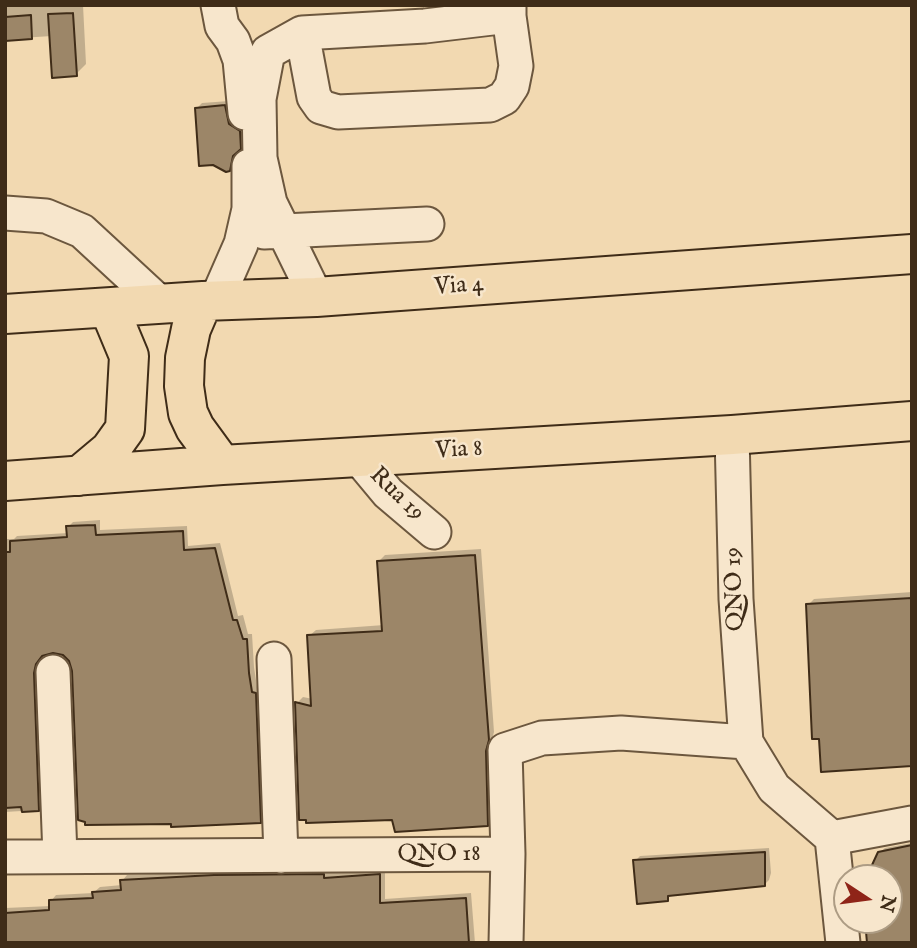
<!DOCTYPE html>
<style>
body{margin:0}
#map{position:relative;width:917px;height:948px;overflow:hidden;background:#f2d9b1;font-family:"IM FELL English",serif}
canvas{display:block}
.frame{position:absolute;inset:0;border:7px solid #3f2c18;pointer-events:none}
.north{position:absolute;left:833px;top:864px;width:70px;height:70px;box-sizing:border-box;background:#f7e6cc;border:2px solid #ad9c84;border-radius:50%;rotate:103deg;font-size:19px;font-weight:700;line-height:28px;text-align:center;color:#3f2c18}
.north::after{content:'';display:block;margin:auto;width:24px;height:32px;background:#8f2418;clip-path:polygon(50% 0,100% 100%,50% 72%,0 100%)}
</style>
<div id="map">
<canvas width="917" height="948"></canvas>
<div class="frame"></div>
<div class="north">N</div>
</div>
<script>
const g = document.querySelector('canvas').getContext('2d');
g.lineJoin = 'round';
function fill(path, color) { g.fillStyle = color; g.fill(path, 'evenodd'); }
const poly = rows => new Path2D(rows.map(r => 'M' + r).join(''));
function strokePath(path, color, width, dash) { g.strokeStyle = color; g.lineWidth = width; g.lineCap = dash ? 'butt' : 'round'; g.setLineDash(dash || []); g.stroke(path); }
function drawText(font, color, halo, rows, align = 'center') {
  g.font = font + ' "IM FELL English",serif'; g.lineWidth = 5; g.setLineDash([]); g.textBaseline = 'middle'; g.strokeStyle = halo; g.fillStyle = color; for (const [text, x, y, turn = 0] of rows) {
    g.save(); g.translate(x, y); g.rotate((+turn || 0) * Math.PI / 180); g.textAlign = isNaN(turn) ? turn : align; if (halo) g.strokeText(text, 0, 0); g.fillText(text, 0, 0); g.restore();
  }
}
const shadow = poly([
 [5,5,83,5,86,64,76,74,52,36,5,39],
 [229,101,245,126,245,142,236,151,234,164,229,169,197,108,202,103],
 [100,520,100,530,187,526,188,546,220,543,238,616,243,615,248,634,252,634,254,667,257,687,261,688,265,816,260,821,74,671,70,660,63,654,53,651,40,656,38,666,44,804,38,810,5,812,5,539,14,539,17,536,68,533,68,527,73,522],
 [481,549,494,732,491,743,494,818,487,825,393,818,297,703,303,697,313,699,309,636,316,630,384,625,379,561,385,555],
 [912,592,912,765,820,737,808,605,814,599],
 [912,843,912,943,868,920,889,920,889,878,879,853,885,848],
 [769,848,771,873,769,880,765,884,673,894,667,899,635,861,640,856],
 [385,869,385,899,471,893,475,943,5,943,5,908,51,906,51,901,56,895,93,893,100,887,122,885,122,881,127,875,291,870,361,873]
]);
const building = poly([
 [73,13,77,76,52,78,48,14,73,13],
 [31,15,32,39,5,41,5,17,31,15],
 [225,105,229,124,240,131,241,149,233,156,230,171,226,172,213,165,199,166,195,108,225,105],
 [95,525,96,535,183,531,184,550,215,548,233,620,237,620,243,639,247,639,249,673,252,692,256,693,261,823,171,827,171,824,85,825,85,822,78,820,72,671,69,661,63,655,53,653,42,656,36,664,34,673,39,811,22,812,21,807,5,808,5,552,10,552,10,541,67,537,66,526,95,525],
 [475,555,489,740,486,751,488,826,395,832,392,820,306,823,306,820,299,820,295,702,311,706,307,635,382,631,377,561,475,555],
 [912,598,912,766,821,772,819,739,812,739,806,604,912,598],
 [912,845,912,943,867,943,865,920,889,920,889,878,866,878,878,852,912,845],
 [765,852,765,886,668,896,668,901,637,904,633,860,765,852],
 [324,874,324,878,380,874,380,903,466,898,469,943,5,943,5,913,49,910,49,900,93,898,92,892,121,890,120,880,214,875,324,874]
]);
const minor = poly([
 [218,5,222,26,233,41,240,60,245,113],
 [302,33,314,97,321,107,338,112,490,105,504,98,512,86,516,66,509,16],
 [5,213,46,216,82,231,161,304],
 [264,232,427,224],
 [316,297,270,203,260,158,259,99,268,52,302,33,425,26,509,16,509,5],
 [216,301,241,244,249,209,249,166],
 [732,435,736,599,746,742,774,788,832,838,843,943],
 [358,457,388,493,434,532],
 [274,659,281,856],
 [53,672,60,856],
 [832,838,912,823],
 [5,857,508,854],
 [506,943,508,854,505,750,542,738,621,733,746,742]
]);
const major = poly([
 [203,301,191,329,185,358,184,386,188,413,195,428,222,465],
 [5,314,203,301,316,297,912,254],
 [79,476,110,450,125,429,129,356,109,308],
 [5,481,222,465,732,435,912,421]
]);
const streetNames = [
 ["Via 4",459,287,-4],
 ["Via 8",459,451,-3],
 ["Rua 19",396,495,44],
 ["QNO 19",736,589,-92],
 ["QNO 18",439,855]
];
fill(shadow, '#0003');
fill(building, '#9c8668');
strokePath(building, '#3f2c18', 2);
strokePath(minor, '#6c573e', 37);
strokePath(major, '#3f2c18', 42);
strokePath(minor, '#f7e6cc', 33);
strokePath(major, '#f2d9b1', 38);
drawText('24px', '#3f2c18', '#f7e6cc', streetNames);
</script>
